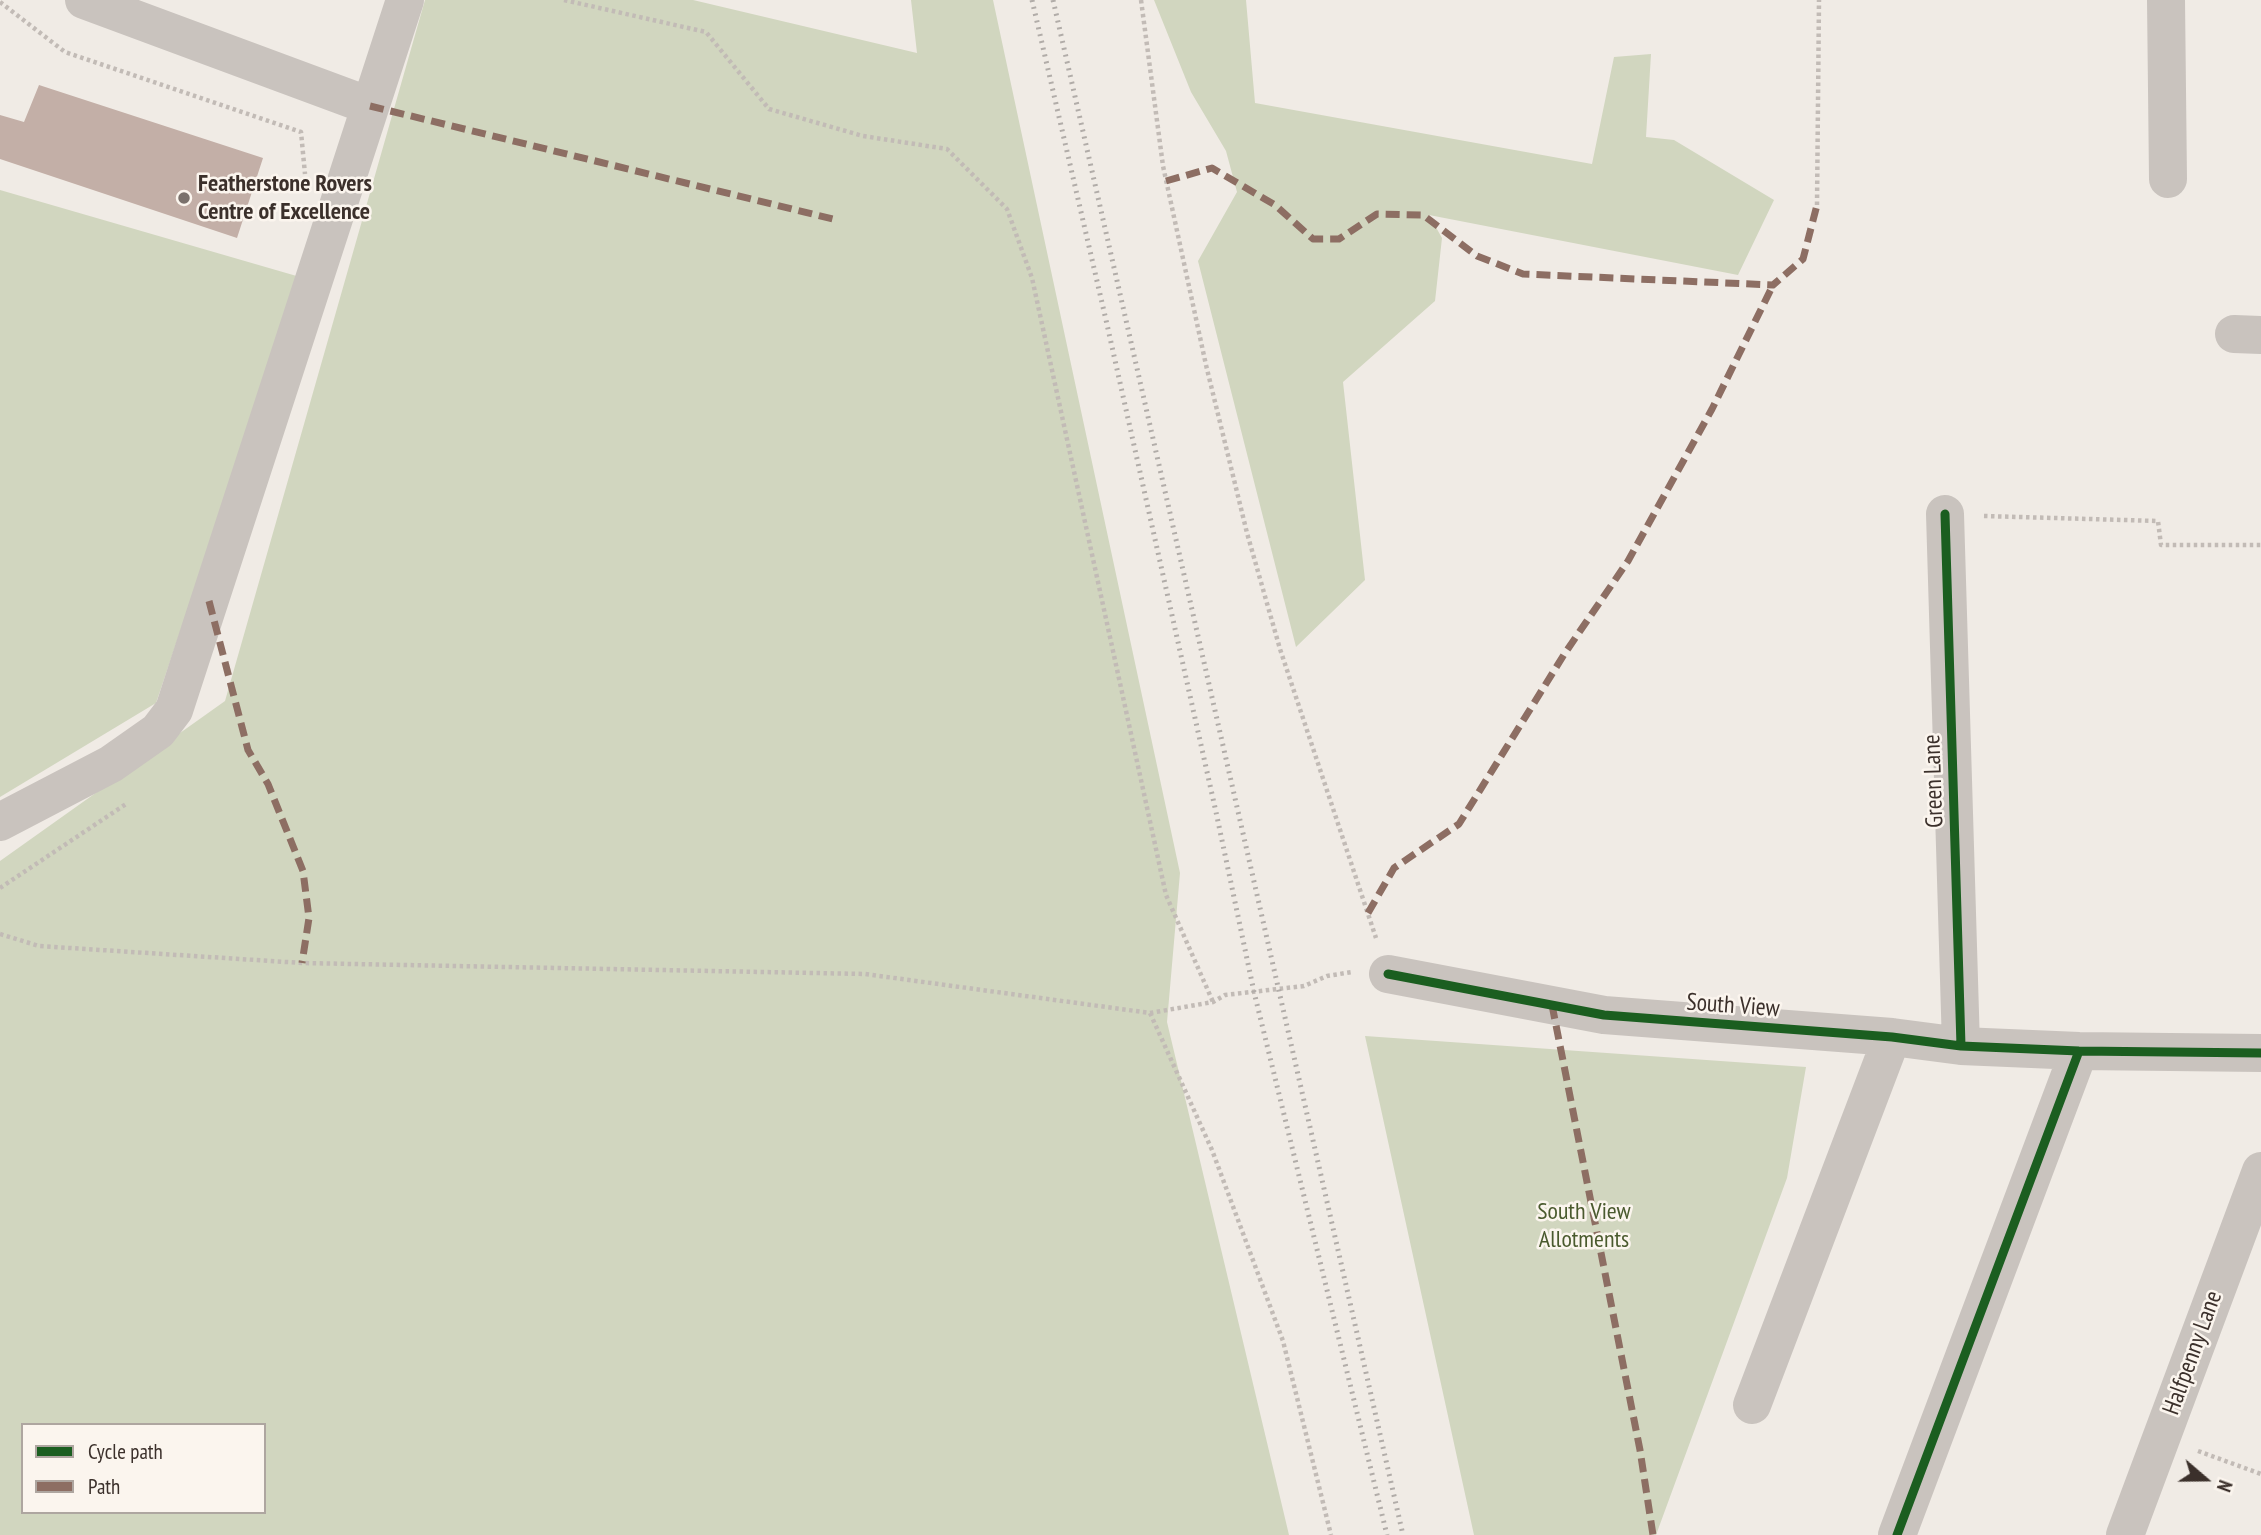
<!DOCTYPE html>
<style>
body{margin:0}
#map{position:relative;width:2261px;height:1535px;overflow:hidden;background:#f0ebe5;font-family:"PT Sans Narrow",sans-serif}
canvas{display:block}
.legend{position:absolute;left:21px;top:1423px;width:245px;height:91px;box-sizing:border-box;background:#fbf5ee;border:2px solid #aea6a0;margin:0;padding:9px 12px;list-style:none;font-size:21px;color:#3b302b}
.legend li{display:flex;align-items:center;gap:14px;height:35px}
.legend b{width:35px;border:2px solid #aea6a0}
.north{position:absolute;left:2170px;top:1444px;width:70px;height:70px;-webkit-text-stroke:5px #fbf5ee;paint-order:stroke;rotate:110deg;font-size:19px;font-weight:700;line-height:28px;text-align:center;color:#3b302b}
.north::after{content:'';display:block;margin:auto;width:24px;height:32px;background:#3b302b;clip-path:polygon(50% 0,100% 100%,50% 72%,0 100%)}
</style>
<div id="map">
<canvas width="2261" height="1535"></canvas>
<ul class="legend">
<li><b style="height:9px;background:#1b5e20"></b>Cycle path</li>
<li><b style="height:9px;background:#8d6e63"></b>Path</li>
</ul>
<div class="north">N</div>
</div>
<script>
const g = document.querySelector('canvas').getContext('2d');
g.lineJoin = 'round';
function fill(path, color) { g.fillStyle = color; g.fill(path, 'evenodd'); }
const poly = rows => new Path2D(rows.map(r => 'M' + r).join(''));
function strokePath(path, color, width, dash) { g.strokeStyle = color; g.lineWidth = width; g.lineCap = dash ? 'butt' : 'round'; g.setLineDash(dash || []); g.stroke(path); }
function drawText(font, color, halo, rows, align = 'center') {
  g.font = font + ' "PT Sans Narrow",sans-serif'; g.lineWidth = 5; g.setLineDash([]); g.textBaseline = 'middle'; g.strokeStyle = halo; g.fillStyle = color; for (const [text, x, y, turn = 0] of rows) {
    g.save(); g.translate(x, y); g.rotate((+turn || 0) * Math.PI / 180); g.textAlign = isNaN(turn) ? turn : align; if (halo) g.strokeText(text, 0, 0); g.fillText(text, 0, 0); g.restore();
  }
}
const green = poly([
 [425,0,693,0,917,53,911,0,993,0,1180,873,1167,1022,1289,1535,0,1535,0,861,225,701],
 [23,1425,264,1425,264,1512,23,1512],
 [1154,0,1246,0,1255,103,1592,164,1614,57,1651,54,1646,137,1674,140,1774,200,1738,275,1429,215,1442,238,1435,301,1343,382,1365,580,1296,647,1198,261,1237,192,1226,151,1191,92],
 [0,190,300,277,156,703,0,797],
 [1365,1036,1806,1067,1787,1178,1656,1535,1474,1535]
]);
const building = poly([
 [39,85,263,158,237,238,0,159,0,115,24,122]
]);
const path = poly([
 [564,0,706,32,769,109,863,136,947,149,1007,209,1032,278,1166,895,1213,1002],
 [1141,0,1163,166,1206,365,1247,533,1280,649,1376,938],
 [0,2,65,52,301,132,305,174],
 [1817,205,1819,0],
 [1984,516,2158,521,2161,545,2261,545],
 [0,888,126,804],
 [0,934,39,946,302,963,865,974,1150,1013,1213,1002,1225,995,1304,986,1327,976,1352,972],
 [1150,1013,1212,1150,1283,1341,1331,1535],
 [2198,1451,2261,1474]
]);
const minor = poly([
 [84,0,370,106],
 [2166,0,2168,179],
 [2234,334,2261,335],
 [1945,514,1961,1046],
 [0,822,111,764,158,731,174,710,405,0],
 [1388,974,1604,1015,1892,1037,1961,1046,2079,1051,2261,1053],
 [1752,1405,1892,1037],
 [1897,1535,2079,1051],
 [2125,1535,2261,1171]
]);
const rail = poly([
 [1032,0,1106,320,1216,812,1254,992,1387,1535],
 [1053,0,1403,1535]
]);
const quiet = poly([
 [370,106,833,219],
 [1166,181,1212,168,1275,205,1313,239,1339,239,1377,214,1423,215,1477,256,1523,274,1773,285,1803,259,1817,205],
 [209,601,248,750,268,784,303,871,309,918,302,963],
 [1368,913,1394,868,1459,824,1565,653,1628,561,1712,409,1773,285],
 [1552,1005,1640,1450,1653,1535]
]);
const cycleway = poly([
 [1945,514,1961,1046],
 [1388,974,1604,1015,1892,1037,1961,1046,2079,1051,2261,1053],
 [1897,1535,2079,1051]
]);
const markers = [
 [184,198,7,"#7a716c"]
];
const poiNames = [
 ["Featherstone Rovers",198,184],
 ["Centre of Excellence",198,212]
];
const streetNames = [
 ["Green Lane",1934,781,-92],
 ["South View",1733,1006,4],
 ["Halfpenny Lane",2193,1353,-70]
];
const parkNames = [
 ["South View",1584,1212],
 ["Allotments",1584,1240]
];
fill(green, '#d1d6bf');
fill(building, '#c3afa7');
strokePath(path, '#c2bbb6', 4.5, [3.5, 3.5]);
strokePath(minor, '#c9c3be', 38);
strokePath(rail, '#b1aca8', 5, [2, 5]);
strokePath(quiet, '#8d6e63', 7, [14, 7]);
strokePath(cycleway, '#1b5e20', 9);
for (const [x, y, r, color] of markers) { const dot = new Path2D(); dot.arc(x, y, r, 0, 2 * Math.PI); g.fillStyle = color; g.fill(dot); strokePath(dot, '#fbf5ee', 2.5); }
drawText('bold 24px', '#3b302b', '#fbf5ee', poiNames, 'left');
drawText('24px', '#3b302b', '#fbf5ee', streetNames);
drawText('24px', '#4a5a2e', '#fbf5ee', parkNames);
</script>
